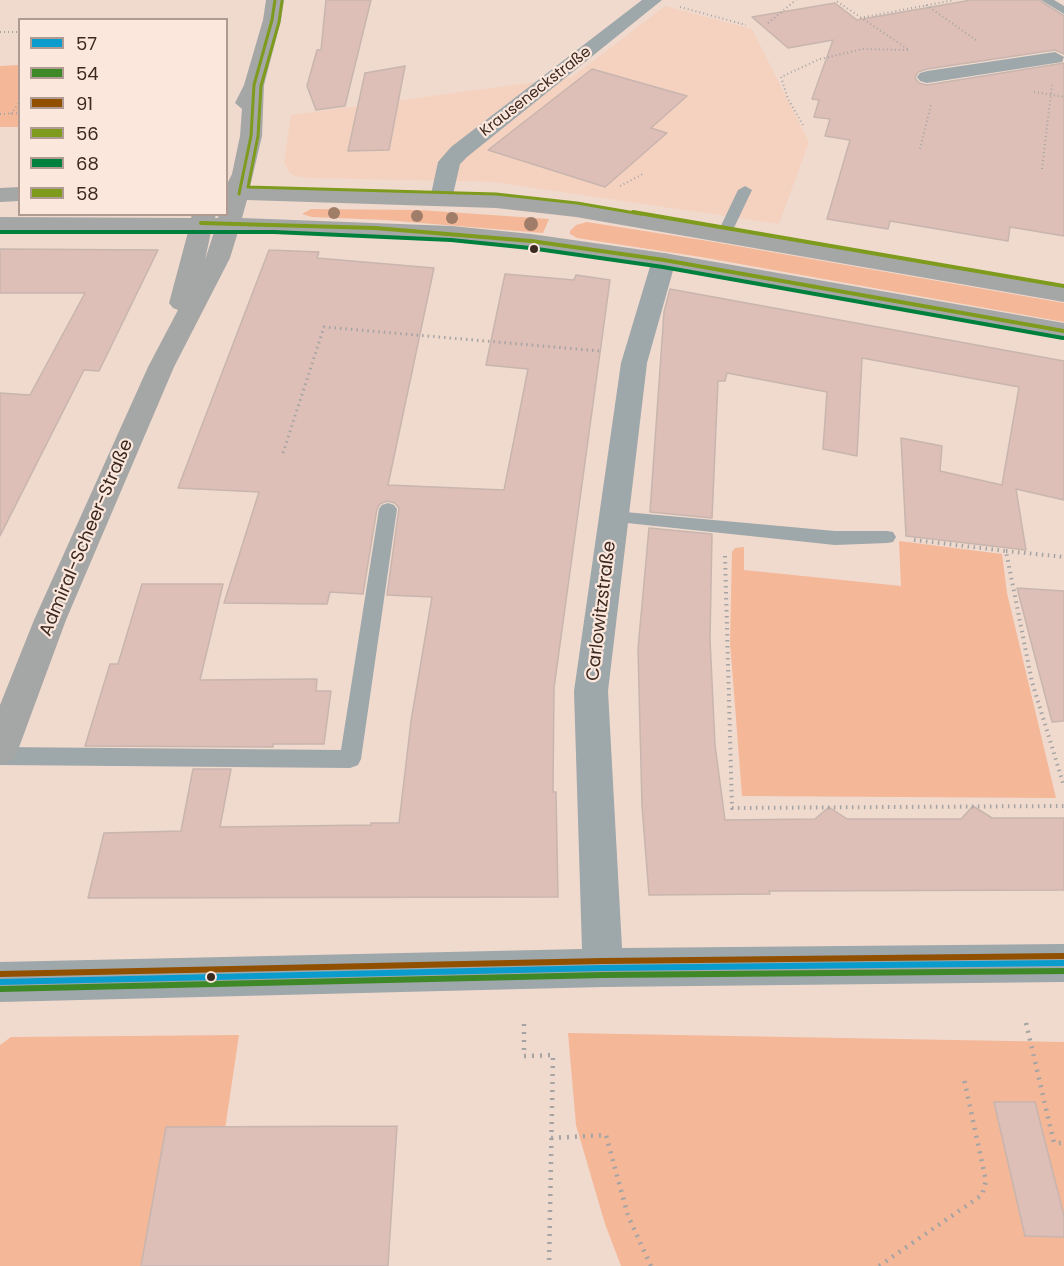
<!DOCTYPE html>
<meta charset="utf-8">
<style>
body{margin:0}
#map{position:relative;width:1064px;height:1266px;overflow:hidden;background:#f0dace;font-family:Poppins,sans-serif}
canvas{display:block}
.legend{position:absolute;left:18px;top:18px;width:210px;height:198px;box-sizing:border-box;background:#fce7dd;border:2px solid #af9b91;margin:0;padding:8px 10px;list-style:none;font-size:18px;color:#3c2920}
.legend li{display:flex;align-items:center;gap:12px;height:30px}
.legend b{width:30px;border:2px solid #af9b91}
</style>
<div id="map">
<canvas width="1064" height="1266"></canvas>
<ul class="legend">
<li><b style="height:8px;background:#099ccd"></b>57</li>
<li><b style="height:8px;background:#3f8827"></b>54</li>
<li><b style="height:8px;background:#914f00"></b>91</li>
<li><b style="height:8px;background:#7e9b1e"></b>56</li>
<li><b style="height:8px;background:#00803d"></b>68</li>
<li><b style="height:8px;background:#7e9b1e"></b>58</li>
</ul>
</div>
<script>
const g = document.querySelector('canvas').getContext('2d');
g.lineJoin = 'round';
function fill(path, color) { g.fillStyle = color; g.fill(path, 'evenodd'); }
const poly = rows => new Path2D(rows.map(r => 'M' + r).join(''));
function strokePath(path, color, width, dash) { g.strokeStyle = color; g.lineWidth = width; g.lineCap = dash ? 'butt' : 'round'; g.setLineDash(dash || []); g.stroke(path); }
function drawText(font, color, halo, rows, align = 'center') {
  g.font = font + ' Poppins,sans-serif'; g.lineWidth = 4.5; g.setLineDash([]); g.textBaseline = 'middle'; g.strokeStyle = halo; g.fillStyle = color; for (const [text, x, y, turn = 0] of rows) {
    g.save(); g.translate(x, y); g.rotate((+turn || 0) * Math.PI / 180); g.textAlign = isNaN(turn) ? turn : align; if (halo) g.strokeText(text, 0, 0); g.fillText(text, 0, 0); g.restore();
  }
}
const built = poly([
 [665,6,752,29,809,142,779,224,493,182,308,178,295,176,288,171,284,162,291,115,572,77]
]);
const green = poly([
 [19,65,19,127,0,127,0,66],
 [311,209,419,210,549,219,543,233,385,220,312,217,302,214],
 [587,222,708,241,1064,303,1064,322,701,257,577,238,570,234,570,231,576,225],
 [899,541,1002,554,1007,593,1056,798,742,796,730,642,732,552,735,548,744,547,744,570,901,586],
 [568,1033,1064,1042,1064,1266,621,1266,605,1224,576,1125],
 [239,1035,224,1136,166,1128,141,1266,0,1266,0,1045,11,1037]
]);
const building = poly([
 [326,0,371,0,345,106,316,110,307,86,317,50,321,50,326,0],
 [971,0,1039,0,1064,16,1064,54,1055,50,927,69,918,72,915,78,919,83,927,85,1064,63,1064,236,1010,227,1008,241,890,221,888,229,827,219,850,140,825,136,830,119,814,117,819,100,812,99,833,40,788,48,752,17,835,3,857,20,971,0],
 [405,66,389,150,348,151,365,73,405,66],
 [592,69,687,96,651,128,667,133,605,187,488,150,592,69],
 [0,249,158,250,99,371,84,370,0,536,0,393,30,395,85,293,0,293,0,249],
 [269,250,319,252,317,258,434,268,388,485,504,490,528,369,486,365,505,274,574,280,576,275,610,280,554,688,553,792,556,792,558,897,88,898,104,833,181,831,193,769,231,769,220,827,371,825,371,823,399,823,411,721,432,597,387,595,399,508,395,503,387,501,380,504,377,509,363,594,330,592,327,604,224,603,259,492,178,488,269,250],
 [670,289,1064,361,1064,500,1016,489,1026,550,906,536,901,438,942,446,940,471,1002,485,1019,387,862,358,857,456,823,449,827,392,727,373,725,381,718,381,712,518,650,512,664,312,670,289],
 [649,528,712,534,710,639,715,745,725,820,815,819,829,807,847,819,961,819,973,806,992,818,1064,818,1064,890,769,891,770,894,649,895,642,806,638,649,649,528],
 [142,584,223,584,200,680,317,679,316,691,331,691,324,744,273,744,273,747,85,746,110,664,118,664,142,584],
 [1017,588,1064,591,1064,721,1052,722,1017,588],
 [994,1102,1035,1102,1064,1216,1064,1237,1025,1236,994,1102],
 [397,1126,388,1266,141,1266,166,1127,397,1126]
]);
const pathFar3 = poly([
 [926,5,976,40],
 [680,7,746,25],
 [860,18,954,0],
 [768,23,796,0],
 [0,32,20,32],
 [226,35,230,35],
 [1034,92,1064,97],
 [0,114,20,113],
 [11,114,20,101],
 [803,125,788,99,781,77,820,59,863,49,909,50,835,0],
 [920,149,931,105],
 [1042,169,1052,85],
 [620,186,643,174]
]);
const pathFar2 = poly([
 [283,453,324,327,600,351]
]);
const pathFar1 = poly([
 [914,540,1006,551,1032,682,1064,786],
 [1006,551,1064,557],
 [725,556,732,808,1064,806]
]);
const path = poly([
 [1026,1023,1054,1143,1064,1143],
 [524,1024,524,1056,553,1055,549,1266],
 [551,1138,606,1135,628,1216,651,1266],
 [879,1266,982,1195,986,1181,964,1079]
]);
const lane = poly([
 [1041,0,1054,0,1064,6,1064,14,1041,0],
 [745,186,752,190,731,234,724,238,719,237,717,234,738,190,745,186],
 [388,503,394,505,397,509,361,759,358,765,350,768,0,765,0,747,341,750,379,509,382,505,388,503],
 [614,511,835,531,887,531,893,532,896,537,893,542,887,543,835,545,608,521,605,517,608,513,614,511]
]);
const street = poly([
 [642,0,662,0,467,157,460,164,452,199,449,204,441,206,433,204,430,199,438,162,451,147,642,0],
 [1055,52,1064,57,1062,62,927,83,920,81,917,77,920,73,927,71,1055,52],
 [664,253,673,255,676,260,647,363,608,691,622,948,1064,944,1064,982,603,987,0,1002,0,962,582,949,574,691,621,363,652,260,655,255,664,253]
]);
const primary = poly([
 [266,0,284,0,281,20,264,85,262,136,250,187,496,194,576,203,1064,286,1064,302,576,217,496,208,247,200,242,218,452,226,531,234,664,253,1064,323,1064,339,664,267,531,248,452,240,238,232,230,258,174,367,66,620,18,750,13,760,0,765,0,705,34,620,148,367,178,310,173,308,169,303,188,232,0,231,0,217,191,218,192,214,216,214,215,218,218,218,219,214,226,214,226,186,232,174,240,136,242,109,235,103,244,85,263,20,266,0],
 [211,232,214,232,205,260,211,232],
 [20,187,20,201,0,202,0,188,20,187]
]);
const bus1 = poly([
 [0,982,603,968,1064,963]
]);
const bus2 = poly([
 [0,989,603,975,1064,971]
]);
const bus3 = poly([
 [0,974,603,961,1064,956]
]);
const bus4Far1 = poly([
 [239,194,251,136,254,85,272,20,275,0]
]);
const bus4 = poly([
 [201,223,375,228,531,241,664,260,1064,331]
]);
const bus5 = poly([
 [0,232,274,232,451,240,530,248,663,267,1063,338]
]);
const bus6Far1 = poly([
 [282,1,279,22,261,86,258,136,248,187,496,194,577,203,641,214]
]);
const bus6 = poly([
 [633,212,1064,286]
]);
const trees = [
 [334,213,6],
 [417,216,6],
 [452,218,6],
 [531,224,7]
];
const markers = [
 [534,249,5,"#3c2920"],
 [211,977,5,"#3c2920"]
];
const farStreetnames = [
 ["Krauseneckstraße",536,92,-38]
];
const streetNames = [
 ["Admiral-Scheer-Straße",87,538,-67],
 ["Carlowitzstraße",602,611,-83]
];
fill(built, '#f5d2c0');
fill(green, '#f4b798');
fill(building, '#ddbfb7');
strokePath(building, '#c8b5ae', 1.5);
strokePath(pathFar3, '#a5a4a4', 2, [1, 3]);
strokePath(pathFar2, '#a5a4a4', 3, [1.5, 4]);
strokePath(pathFar1, '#a5a4a4', 4, [1.5, 4.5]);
strokePath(path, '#a5a4a4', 4.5, [2, 6]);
fill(lane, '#9ea7aa');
fill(street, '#9ea7aa');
fill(primary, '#a5a7a6');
strokePath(bus1, '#099ccd', 6);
strokePath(bus2, '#3f8827', 6);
strokePath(bus3, '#914f00', 6);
strokePath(bus4Far1, '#7e9b1e', 3);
strokePath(bus4, '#7e9b1e', 4);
strokePath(bus5, '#00803d', 4);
strokePath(bus6Far1, '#7e9b1e', 3);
strokePath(bus6, '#7e9b1e', 4);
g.fillStyle = '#a07d69';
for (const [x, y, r] of trees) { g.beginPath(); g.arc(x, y, r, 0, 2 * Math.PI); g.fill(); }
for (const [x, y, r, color] of markers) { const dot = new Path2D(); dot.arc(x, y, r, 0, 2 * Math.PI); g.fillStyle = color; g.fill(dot); strokePath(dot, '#fce7dd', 2); }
drawText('15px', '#3c2920', '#fce7dd', farStreetnames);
drawText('18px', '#3c2920', '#fce7dd', streetNames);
</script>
